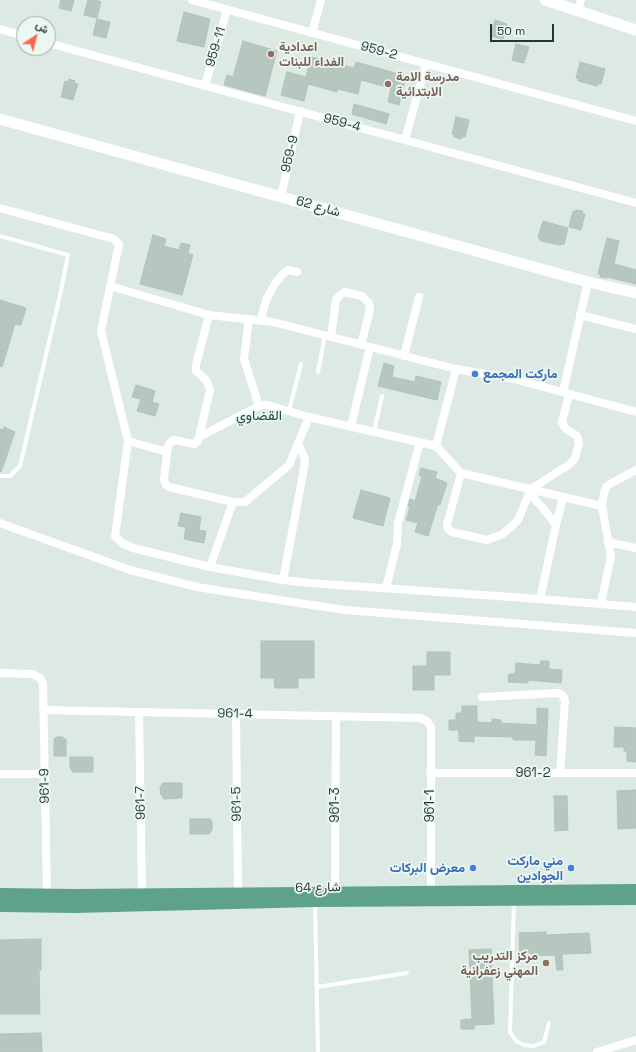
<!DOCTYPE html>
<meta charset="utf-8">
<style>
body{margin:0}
#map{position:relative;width:636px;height:1052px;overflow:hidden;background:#ddeae3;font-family:"Space Grotesk",Vazirmatn,sans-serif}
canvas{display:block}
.north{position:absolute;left:16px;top:16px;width:40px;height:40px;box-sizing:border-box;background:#edf7f1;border:1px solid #9aaba4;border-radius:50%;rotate:35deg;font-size:11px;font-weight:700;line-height:16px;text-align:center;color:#1e3a30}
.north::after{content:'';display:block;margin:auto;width:14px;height:18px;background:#f9694c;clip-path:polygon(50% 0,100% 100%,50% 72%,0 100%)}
.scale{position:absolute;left:490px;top:24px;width:64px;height:18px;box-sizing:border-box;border:2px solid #1e3a30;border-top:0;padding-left:5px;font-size:12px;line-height:14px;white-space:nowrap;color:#1e3a30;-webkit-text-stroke:3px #edf7f1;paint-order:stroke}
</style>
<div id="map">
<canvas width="636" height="1052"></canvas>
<div class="north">ش</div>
<div class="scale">50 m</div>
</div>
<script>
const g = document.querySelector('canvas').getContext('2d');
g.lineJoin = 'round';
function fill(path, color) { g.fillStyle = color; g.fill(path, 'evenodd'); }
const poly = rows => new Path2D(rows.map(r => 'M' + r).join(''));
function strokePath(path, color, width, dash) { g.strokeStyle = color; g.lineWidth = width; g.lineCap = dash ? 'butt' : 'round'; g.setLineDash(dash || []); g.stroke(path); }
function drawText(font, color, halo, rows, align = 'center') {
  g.font = font + ' "Space Grotesk",Vazirmatn,sans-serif'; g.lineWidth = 3.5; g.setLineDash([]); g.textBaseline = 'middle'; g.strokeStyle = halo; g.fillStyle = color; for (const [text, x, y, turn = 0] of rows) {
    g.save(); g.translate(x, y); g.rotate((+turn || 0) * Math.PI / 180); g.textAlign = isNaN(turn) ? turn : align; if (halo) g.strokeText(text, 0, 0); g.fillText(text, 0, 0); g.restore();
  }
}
const building = poly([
 [61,0,74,0,71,11,59,8,61,0],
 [88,0,98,0,98,1,101,2,97,18,84,15,88,0],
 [184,12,210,19,204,47,177,41,184,12],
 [97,19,110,22,106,38,93,35,97,19],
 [495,20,507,24,503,39,490,36,495,20],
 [243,41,277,51,265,96,224,85,227,75,233,77,243,41],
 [516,44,529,47,524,63,515,61,512,60,516,44],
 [311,57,354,68,356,62,406,76,399,105,388,102,391,88,361,80,358,94,337,89,337,92,308,84,304,101,281,95,287,72,306,77,311,57],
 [580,62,605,69,601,84,598,84,597,86,578,81,579,79,576,78,580,62],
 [69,79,75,81,74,83,78,84,73,100,61,97,65,81,68,82,69,79],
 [354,104,389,114,386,124,352,114,354,104],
 [456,117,469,120,465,137,462,137,461,139,454,137,455,135,452,134,456,117],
 [576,210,583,211,582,214,585,214,581,230,569,227,573,211,576,212,576,210],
 [543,221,568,228,564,244,560,245,541,241,538,237,543,221],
 [153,235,166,239,164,246,179,250,181,243,190,245,188,253,193,255,182,295,140,284,153,235],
 [607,238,619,241,614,264,636,270,636,284,607,277,607,278,600,277,601,274,598,274,607,238],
 [0,300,26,308,21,325,15,324,2,367,0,366,0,300],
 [384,363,394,366,392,377,415,382,416,376,441,382,437,400,378,386,384,363],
 [136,385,155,391,152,402,159,404,155,416,137,411,141,399,132,397,136,385],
 [4,427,15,432,1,472,0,472,0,429,3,430,4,427],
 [421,468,437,472,435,478,447,483,440,505,438,504,428,536,415,532,418,523,406,520,410,507,408,507,410,499,415,501,422,477,419,475,421,468],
 [361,490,390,498,383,526,353,518,361,490],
 [181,513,201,517,199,530,206,531,204,543,184,539,186,527,178,526,181,513],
 [261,641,314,641,314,678,298,678,298,688,275,688,274,678,261,678,261,641],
 [427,652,450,652,450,675,434,675,434,690,413,690,413,666,427,666,427,652],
 [541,661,549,661,549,669,562,670,561,683,528,680,528,683,508,682,509,674,515,674,516,663,540,665,541,661],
 [462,706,477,706,477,722,492,723,492,719,501,720,501,723,537,725,537,708,548,709,546,756,535,755,536,740,513,740,513,737,474,736,474,742,459,741,459,730,449,730,449,720,456,720,456,713,462,713,462,706],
 [615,727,636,728,636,762,627,761,627,751,624,751,624,747,614,747,615,727],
 [57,737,63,737,63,739,66,739,66,756,54,756,54,739,57,737],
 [70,757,93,757,93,772,73,772,70,768,70,757],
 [163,783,182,783,182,798,164,799,161,795,160,787,163,783],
 [636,790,636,828,618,829,617,791,636,790],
 [554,796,567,796,568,830,555,831,554,796],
 [190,819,210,819,212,822,212,830,209,834,190,834,190,819],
 [546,932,546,935,589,933,591,953,562,954,563,970,557,970,555,955,520,956,519,933,546,932],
 [41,939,41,970,39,970,40,1014,0,1014,0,940,41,939],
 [491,949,494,1024,474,1025,474,1029,461,1029,461,1020,472,1019,469,950,491,949],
 [41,1033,42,1052,0,1052,0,1034,41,1033]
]);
const lane = poly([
 [0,236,68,255,61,291,20,466,10,476,0,476],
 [318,372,325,335],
 [289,411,301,364],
 [374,432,382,396],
 [514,901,510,1032,516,1041,524,1045,534,1046,544,1042,549,1023],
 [315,902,318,1052],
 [317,987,407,973]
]);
const street = poly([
 [192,0,636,121],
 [578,11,581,0],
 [0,29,24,36],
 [312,33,321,0],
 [48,43,636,203],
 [205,85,227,10],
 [405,140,426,64],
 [281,197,300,111],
 [0,208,114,239,119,244,101,331,128,441,115,536,122,543,133,548,210,567,283,580,310,583,540,599,636,607],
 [110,286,209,315,273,322,456,369,510,378,636,412],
 [209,315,196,365,196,371,207,381,210,390,199,437,198,441,194,444,174,440,171,442,168,446,164,479,166,485,169,487,233,502],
 [580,315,636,329],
 [249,319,244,359,259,406],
 [260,321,267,298,276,282,283,274,288,270,297,272],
 [331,337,336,300,340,295,345,292,362,296,369,303,370,310,361,345],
 [404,356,419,297],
 [563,392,588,282],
 [351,426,370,347],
 [199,437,259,406,263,405,267,405,309,417,436,446,461,473,602,506],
 [128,441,167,452],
 [436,446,456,369],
 [461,473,447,525,448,529,452,532,487,540,503,534,518,520,531,489,570,464,575,458,579,443,577,436,565,428,562,422,569,394],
 [530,491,536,501,542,507,556,525],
 [0,523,130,570,197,587,286,601,345,610,636,633],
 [608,542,636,548],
 [210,567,233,502,245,502,289,465,309,417],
 [283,580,303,474,305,459,298,443],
 [386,588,397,544,398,523,420,442],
 [540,599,556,525,563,498],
 [601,603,611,557,602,506,604,493,606,487,610,484,636,470],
 [0,673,33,674,40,678,43,684,47,895],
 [482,697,559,693,563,696,565,701,560,773],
 [43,710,420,718,427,721,431,727,431,892],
 [139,712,142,894],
 [236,714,238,893],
 [430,773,636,773],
 [0,774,45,774],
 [335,893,336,717],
 [597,1052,636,1040]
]);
const secondary = poly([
 [545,0,636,30],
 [0,119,588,282,636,293]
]);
const primary = poly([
 [0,894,75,895,636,890],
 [0,906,75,907,315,901,636,899]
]);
const markers = [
 [271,54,4,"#8d6e63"],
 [388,84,4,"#8d6e63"],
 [475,374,4,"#3f7fe0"],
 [473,868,4,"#3f7fe0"],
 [571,868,4,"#3f7fe0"],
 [546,963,4,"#8d6e63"]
];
const streetNames = [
 ["959-11",216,47,-73],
 ["959-2",379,51,15],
 ["959-4",342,123,15],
 ["959-9",290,154,-77],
 ["شارع 62",318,207,16],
 ["961-4",235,714,1],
 ["961-2",533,773],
 ["961-9",45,786,-91],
 ["961-7",141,803,-91],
 ["961-5",237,804,-91],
 ["961-3",335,805,-90],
 ["961-1",430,806,-90],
 ["شارع 64",318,888,-1]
];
const educationNames = [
 ["اعدادية",279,47],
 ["الفداء للبنات",279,62],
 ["مدرسة الامة",396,77],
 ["الابتدائية",396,92],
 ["مركز التدريب",538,956,"right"],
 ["المهني زعفرانية",538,971,"right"]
];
const shopNames = [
 ["ماركت المجمع",483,374,"left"],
 ["مني ماركت",563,861],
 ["الجوادين",563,876],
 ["معرض البركات",465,868]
];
const neighbourhoodNames = [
 ["القضاوي",259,416]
];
fill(building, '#b5c7bf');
strokePath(building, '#afc3b9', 1);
strokePath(lane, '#fff', 4);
strokePath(street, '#fff', 8);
strokePath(secondary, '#fff', 11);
strokePath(primary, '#5fa28b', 12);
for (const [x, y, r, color] of markers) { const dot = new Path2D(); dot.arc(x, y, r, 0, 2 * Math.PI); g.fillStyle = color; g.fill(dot); strokePath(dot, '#edf7f1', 1.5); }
drawText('13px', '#1e3a30', '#edf7f1', streetNames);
drawText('bold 13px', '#785e54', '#edf7f1', educationNames, 'left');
drawText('bold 13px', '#366cbe', '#edf7f1', shopNames, 'right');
drawText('14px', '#1a4c3c', '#edf7f1', neighbourhoodNames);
</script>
